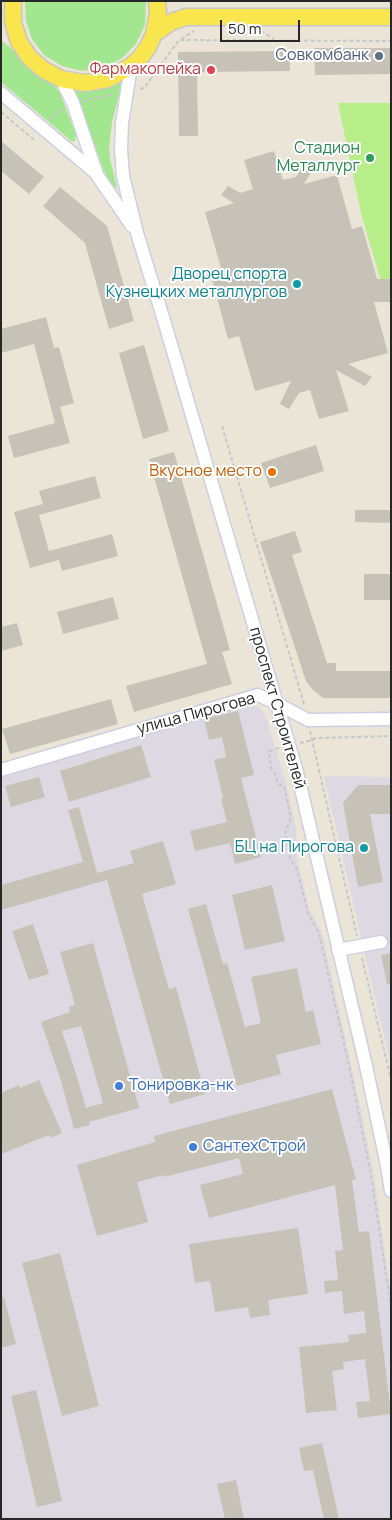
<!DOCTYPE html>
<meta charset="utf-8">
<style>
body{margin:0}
#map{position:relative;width:392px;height:1520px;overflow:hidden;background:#ebe5d8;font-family:Manrope,sans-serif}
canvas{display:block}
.frame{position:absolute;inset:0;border:2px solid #272727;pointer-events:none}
.scale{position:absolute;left:220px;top:20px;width:80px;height:22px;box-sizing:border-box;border:2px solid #272727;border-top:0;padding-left:6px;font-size:15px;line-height:18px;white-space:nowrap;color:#272727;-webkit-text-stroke:4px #fff;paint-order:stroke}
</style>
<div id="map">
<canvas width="392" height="1520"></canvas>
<div class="frame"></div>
<div class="scale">50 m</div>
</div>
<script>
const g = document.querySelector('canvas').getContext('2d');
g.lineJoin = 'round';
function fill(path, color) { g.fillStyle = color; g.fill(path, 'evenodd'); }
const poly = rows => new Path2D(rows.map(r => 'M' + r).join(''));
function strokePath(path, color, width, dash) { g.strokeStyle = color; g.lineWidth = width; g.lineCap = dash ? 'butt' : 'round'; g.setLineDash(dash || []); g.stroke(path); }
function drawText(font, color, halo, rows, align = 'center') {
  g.font = font + ' Manrope,sans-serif'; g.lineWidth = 4; g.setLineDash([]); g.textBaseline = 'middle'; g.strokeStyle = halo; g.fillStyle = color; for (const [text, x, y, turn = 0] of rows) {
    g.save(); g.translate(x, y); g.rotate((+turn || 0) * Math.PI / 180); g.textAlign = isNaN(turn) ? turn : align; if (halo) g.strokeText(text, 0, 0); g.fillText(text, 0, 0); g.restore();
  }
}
const industrial = poly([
 [247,704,255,705,262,710,267,720,286,783,296,828,297,858,309,908,322,933,355,1082,374,1175,391,1293,391,1519,1,1519,1,771],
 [324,776,391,777,391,1067]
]);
const green = poly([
 [146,1,145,25,136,44,121,59,103,68,82,71,62,66,44,55,32,39,26,21,25,1],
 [1,40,52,83,60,93,76,135,75,141,71,141,68,138,1,82],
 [118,82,121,86,112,122,109,148,110,159,117,187,116,188,112,185,104,171,76,92,77,88]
]);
const pitch = poly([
 [338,103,391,103,391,302,387,302,361,213]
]);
const building = poly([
 [314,48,391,48,391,74,315,75],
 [290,51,290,71,197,72,198,136,179,136,178,52],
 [1,141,44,177,29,194,1,171],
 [274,151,283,180,296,177,304,164,313,169,304,184,337,175,352,229,362,226,377,279,391,279,391,302,374,302,388,353,348,364,372,377,365,386,336,370,349,411,319,419,310,390,299,393,289,409,280,404,291,381,255,391,239,336,228,339,210,271,221,268,205,212,234,203,221,195,228,186,240,193,253,189,244,160],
 [60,187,107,226,134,321,109,329,85,243,43,206],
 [46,317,54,348,59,347,74,403,60,407,70,443,14,458,8,436,55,423,34,344,1,353,1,329],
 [144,345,169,431,143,439,119,353],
 [316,445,324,471,270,488,261,463],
 [174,452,230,650,222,652,232,684,134,712,126,686,207,664,149,459],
 [95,476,101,498,39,515,49,551,112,534,118,556,62,571,59,560,30,568,14,512,43,504,39,491],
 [355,510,391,510,391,523,355,522],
 [295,531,302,552,292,555,327,663,336,663,336,671,391,671,391,698,323,698,313,690,306,681,260,542],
 [364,574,391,574,391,600,364,600],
 [113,597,119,619,63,634,57,612],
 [17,623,23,645,1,651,1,627],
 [111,699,118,724,10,754,2,729],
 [238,711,254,775,241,778,261,857,235,864,230,843,195,851,190,831,227,822,221,799,223,798,214,760,226,757,222,737,209,740,204,719],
 [141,745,151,777,69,802,60,771],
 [39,777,45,797,11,807,5,786],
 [358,785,391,785,391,814,370,814,383,882,358,887,343,803],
 [79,807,97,873,134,863,130,851,163,841,176,884,142,894,169,989,176,987,205,1094,170,1104,107,880,1,910,1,885,83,862,68,810],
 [272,885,285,941,245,950,232,895],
 [206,904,223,964,227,963,245,1027,261,1023,251,977,297,968,306,1012,313,1010,321,1044,276,1055,281,1074,237,1086,188,909],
 [33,924,49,974,29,980,12,931],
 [93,943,139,1108,89,1122,90,1125,74,1129,61,1081,41,1022,70,1012,69,1007,75,1005,60,952],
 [81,1026,103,1103,86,1108,77,1077,62,1031],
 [391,953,391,984,387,984,381,955],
 [39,1080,62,1133,50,1138,49,1135,1,1154,1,1093,19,1085,20,1088],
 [332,1089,356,1180,352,1180,359,1232,369,1231,391,1414,358,1418,356,1402,370,1401,365,1359,343,1362,344,1369,332,1371,337,1410,306,1413,299,1347,349,1342,348,1335,366,1333,364,1311,344,1314,342,1291,325,1293,324,1281,338,1280,335,1251,343,1250,335,1185,209,1218,200,1185,243,1174,239,1158,164,1177,164,1175,137,1182,148,1222,97,1236,77,1165,155,1142,154,1136],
 [298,1228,308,1294,268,1300,270,1315,250,1318,248,1307,215,1312,210,1281,195,1283,189,1244],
 [60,1253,99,1406,62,1416,22,1263],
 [1,1297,4,1297,16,1344,1,1348],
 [36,1390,62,1501,37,1507,11,1396],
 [322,1443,339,1519,324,1519,313,1470,304,1471,299,1448],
 [236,1480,244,1519,225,1519,217,1484]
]);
const path = poly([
 [261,31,274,39],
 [181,39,194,31],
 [140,89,144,88,179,40,391,41],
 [83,101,115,94],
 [1,112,33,139,35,137],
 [50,120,63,108],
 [222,426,304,704],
 [310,731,357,936],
 [300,743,312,740,316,738,391,736],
 [279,748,269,751,271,768,276,776,278,784,284,786,291,818,285,833,290,858,297,870,308,913,319,933,350,1070,371,1175,391,1308],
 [362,958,391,1079]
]);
const minor = poly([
 [131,66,122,123,121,150,123,176,137,233,165,324,297,772,366,1066,387,1166,391,1191],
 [61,79,73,103,97,175,132,226],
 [1,93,97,174],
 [1,770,258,695,276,703,308,720,391,719],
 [338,950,381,942]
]);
const major = poly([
 [13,1,13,22,19,42,30,58,44,70,61,79,85,83,108,79,131,66,140,58,148,47,154,34,158,13,157,1],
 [154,34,171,22,186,17,391,17]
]);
const markers = [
 [379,56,5,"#5c6f8a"],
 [211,70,5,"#e0444e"],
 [370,158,5,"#2e9e5b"],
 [297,284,5,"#0f9aa8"],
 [272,472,5,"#e8710a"],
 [364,848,5,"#0f9aa8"],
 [119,1086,5,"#3f7fe0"],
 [193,1147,5,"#3f7fe0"]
];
const serviceNames = [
 ["Совкомбанк",369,56]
];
const healthNames = [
 ["Фармакопейка",201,70]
];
const leisureNames = [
 ["Стадион",360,149],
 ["Металлург",360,167]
];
const cultureNames = [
 ["Дворец спорта",287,275],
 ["Кузнецких металлургов",287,293],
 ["БЦ на Пирогова",354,848]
];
const foodNames = [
 ["Вкусное место",262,472]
];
const streetNames = [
 ["проспект Строителей",277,708,74],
 ["улица Пирогова",196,714,-15]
];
const shopNames = [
 ["Тонировка-нк",129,1086],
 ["СантехСтрой",203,1147]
];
fill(industrial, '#ddd9e3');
fill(green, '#a3e690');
fill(pitch, '#b8ee8a');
fill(building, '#c6c2b8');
strokePath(minor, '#cdcee2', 15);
strokePath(major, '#c7c7c7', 19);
strokePath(path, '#c7c7c7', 2, [4, 2.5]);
strokePath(minor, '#fff', 12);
strokePath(major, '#f9e64f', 16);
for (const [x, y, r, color] of markers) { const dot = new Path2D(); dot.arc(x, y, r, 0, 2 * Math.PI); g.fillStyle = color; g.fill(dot); strokePath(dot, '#fff', 2); }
drawText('16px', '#4e5e75', '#fff', serviceNames, 'right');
drawText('16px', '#be3a42', '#fff', healthNames, 'right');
drawText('16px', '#27864d', '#fff', leisureNames, 'right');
drawText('16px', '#0d838f', '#fff', cultureNames, 'right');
drawText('16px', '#c56008', '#fff', foodNames, 'right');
drawText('16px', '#272727', '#fff', streetNames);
drawText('16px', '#366cbe', '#fff', shopNames, 'left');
</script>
